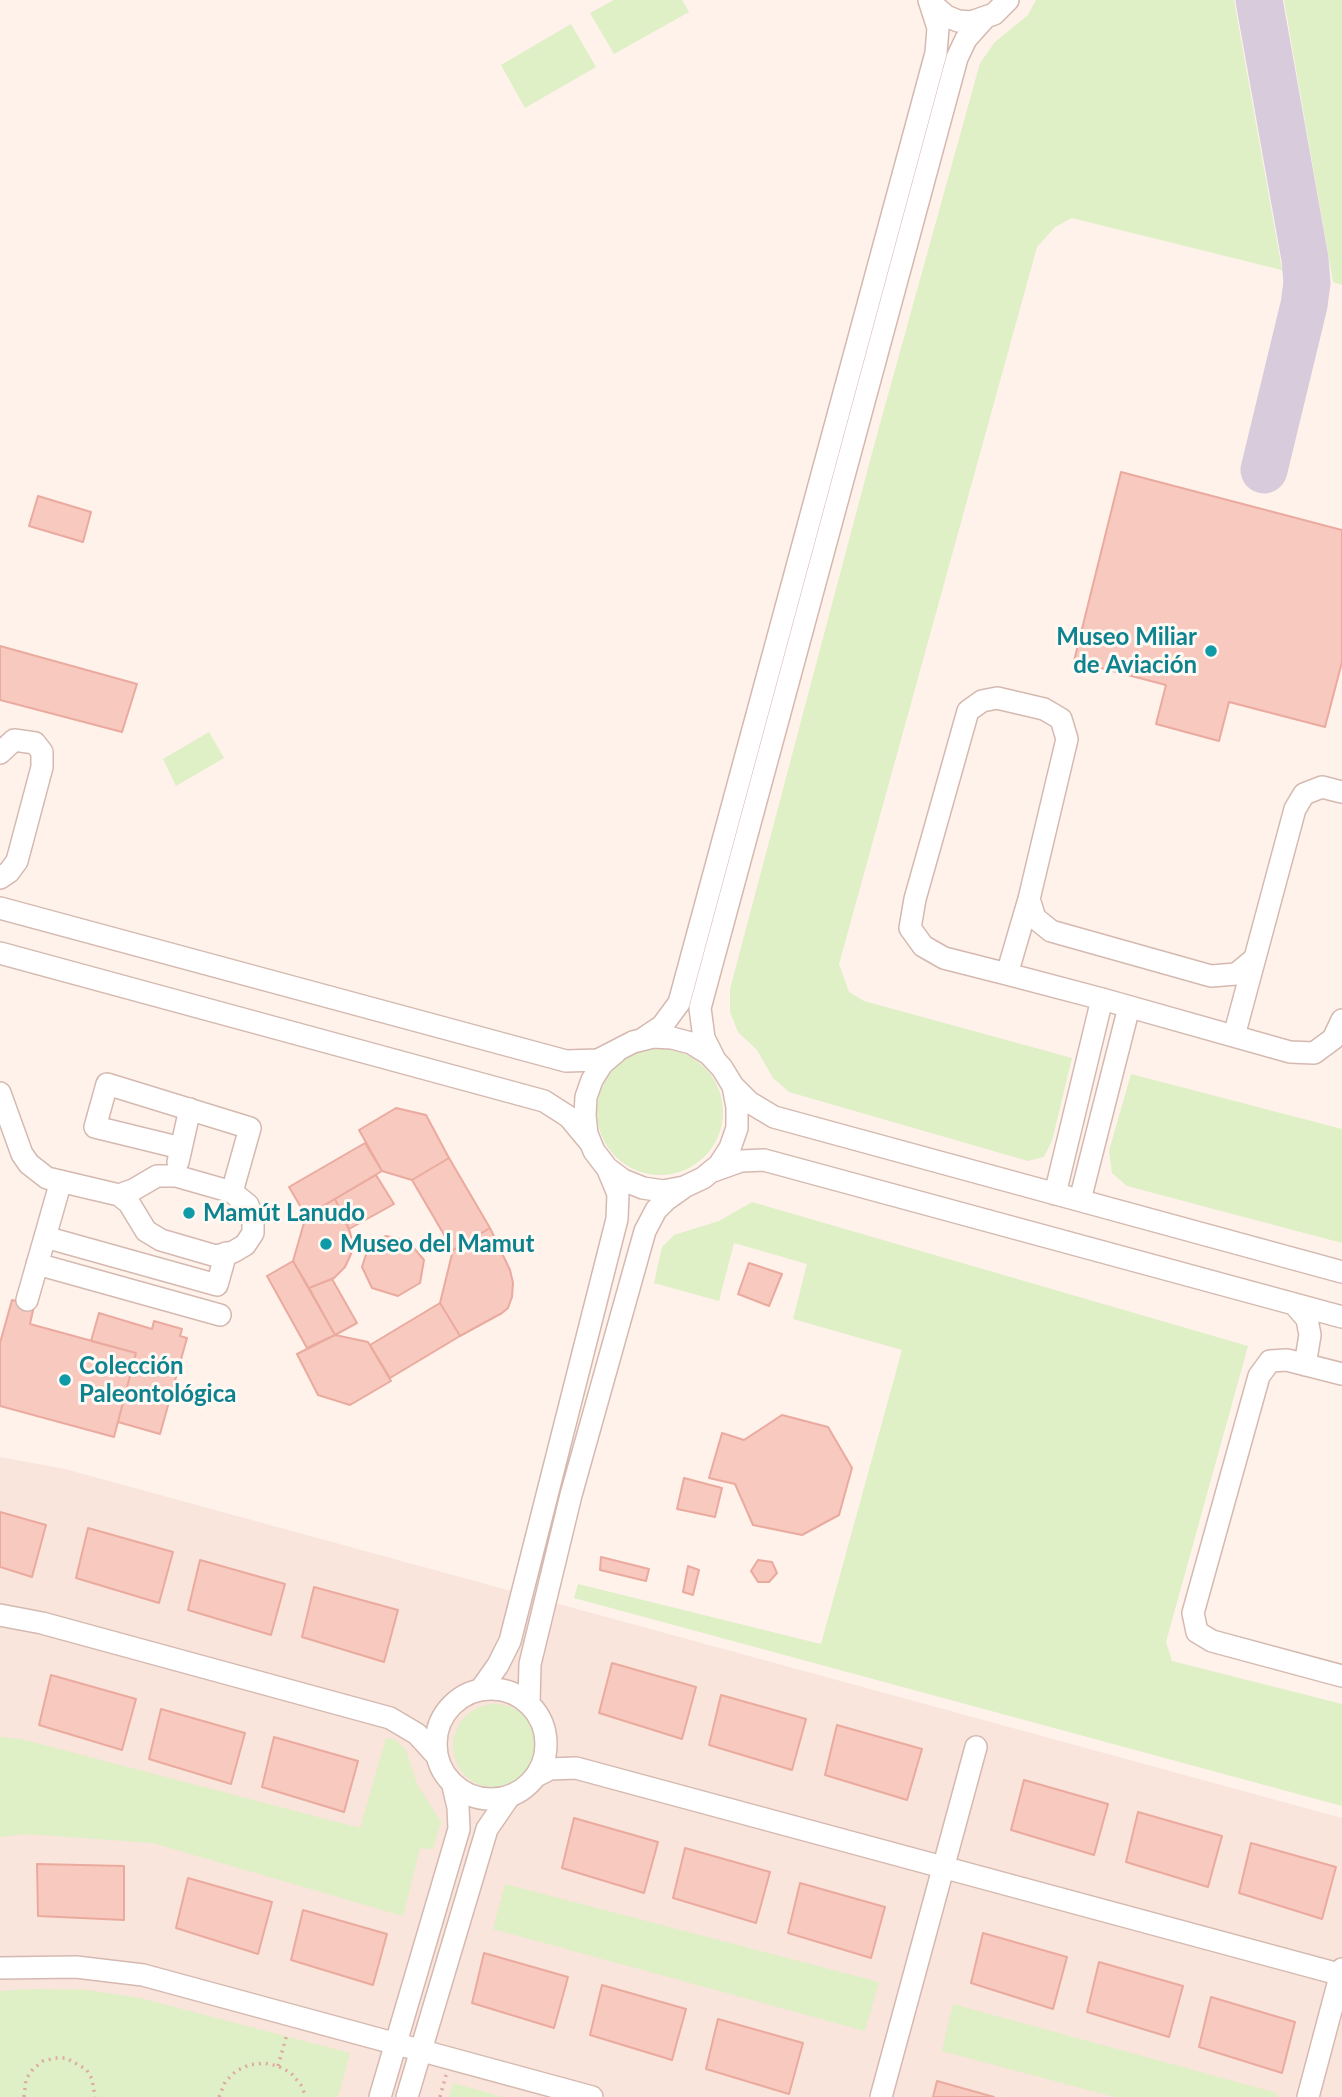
<!DOCTYPE html>
<meta charset="utf-8">
<style>
body{margin:0}
canvas{display:block;background:#fef2eb}
</style>
<canvas width="1342" height="2097"></canvas>
<script>
const g = document.querySelector('canvas').getContext('2d');
g.lineJoin = 'round';
function fill(path, color) { g.fillStyle = color; g.fill(path, 'evenodd'); }
const poly = rows => new Path2D(rows.map(r => 'M' + r).join(''));
function strokePath(path, color, width, dash) { g.strokeStyle = color; g.lineWidth = width; g.lineCap = dash ? 'butt' : 'round'; g.setLineDash(dash || []); g.stroke(path); }
function drawText(font, color, halo, rows, align = 'center') {
  g.font = font + ' Lato,sans-serif'; g.lineWidth = 6; g.setLineDash([]); g.textBaseline = 'middle'; g.strokeStyle = halo; g.fillStyle = color; for (const [text, x, y, turn = 0] of rows) {
    g.save(); g.translate(x, y); g.rotate((+turn || 0) * Math.PI / 180); g.textAlign = isNaN(turn) ? turn : align; if (halo) g.strokeText(text, 0, 0); g.fillText(text, 0, 0); g.restore();
  }
}
const residential = poly([
 [0,1457,65,1469,1342,1818,1342,2097,0,2097]
]);
const green = poly([
 [614,0,682,0,689,12,614,54,590,13],
 [1036,0,1234,0,1282,270,1072,218,1055,227,1037,247,839,964,849,992,864,1001,1072,1058,1052,1141,1044,1157,1028,1161,789,1092,773,1078,757,1050,738,1032,730,1012,730,989,875,442,980,63,995,42,1028,15],
 [1284,0,1342,0,1342,285,1333,282],
 [571,24,596,67,525,108,501,65],
 [209,732,224,758,176,786,163,759],
 '597 1112a63 63 0 1 1 126 0a63 63 0 1 1-126 0Z',
 [1131,1074,1342,1129,1342,1243,1127,1186,1112,1173,1109,1151],
 [752,1202,1248,1346,1166,1642,1172,1661,1342,1704,1342,1806,574,1598,578,1584,821,1644,902,1350,793,1319,807,1264,734,1243,719,1301,654,1283,662,1247,674,1235,719,1221],
 '453 1746a42 42 0 1 1 84 0a42 42 0 1 1-84 0Z',
 [0,1737,21,1739,360,1828,386,1738,396,1740,406,1750,417,1784,441,1822,433,1849,420,1848,403,1916,153,1843,25,1834,0,1837],
 [505,1884,879,1982,865,2031,493,1929],
 [36,1989,88,1990,140,1998,350,2053,338,2097,0,2097,0,1991],
 [953,2004,1277,2093,1276,2097,1114,2097,942,2051],
 [453,2083,503,2097,449,2097]
]);
const taxiway = poly([
 [1259,0,1305,259,1307,283,1304,305,1264,470]
]);
const building = poly([
 [1121,472,1342,530,1342,662,1325,727,1229,702,1219,741,1156,724,1166,685,1074,661,1121,472],
 [38,496,91,512,83,542,29,526,38,496],
 [0,646,137,684,122,732,0,700,0,646],
 [396,1108,426,1115,449,1158,412,1180,382,1171,359,1130,396,1108],
 [365,1143,382,1171,306,1216,289,1187,365,1143],
 [449,1158,490,1228,453,1250,412,1180,449,1158],
 [376,1175,394,1204,349,1229,335,1199,376,1175],
 [335,1199,350,1232,353,1245,351,1254,345,1267,334,1278,309,1288,293,1261,306,1216,335,1199],
 [490,1228,510,1270,513,1283,512,1297,508,1308,502,1313,460,1336,440,1303,453,1250,490,1228],
 [386,1236,408,1241,424,1260,420,1283,398,1296,372,1288,362,1267,369,1245,386,1236],
 [293,1261,335,1335,307,1348,267,1276,293,1261],
 [749,1263,782,1274,769,1306,738,1294,749,1263],
 [332,1279,357,1323,335,1335,309,1288,332,1279],
 [12,1300,34,1306,30,1324,136,1353,114,1437,0,1406,0,1343,12,1300],
 [440,1303,460,1336,390,1378,370,1345,440,1303],
 [99,1313,152,1329,154,1321,182,1329,180,1336,187,1338,160,1434,118,1422,136,1353,91,1341,99,1313],
 [335,1335,368,1342,391,1381,350,1405,318,1395,297,1354,335,1335],
 [782,1415,828,1427,852,1468,839,1515,802,1535,753,1525,735,1484,709,1478,722,1433,744,1440,782,1415],
 [684,1478,722,1488,715,1517,677,1509,684,1478],
 [0,1512,46,1525,32,1577,0,1567,0,1512],
 [88,1528,173,1552,159,1603,76,1578,88,1528],
 [601,1557,649,1569,646,1581,600,1570,601,1557],
 [200,1560,285,1584,271,1635,188,1610,200,1560],
 [758,1560,772,1562,777,1573,769,1582,758,1582,751,1571,758,1560],
 [688,1566,699,1570,693,1595,683,1592,688,1566],
 [314,1587,398,1610,384,1662,302,1637,314,1587],
 [612,1663,696,1687,682,1739,599,1713,612,1663],
 [51,1675,136,1699,122,1750,39,1725,51,1675],
 [721,1695,806,1719,792,1770,709,1745,721,1695],
 [161,1709,245,1733,231,1784,149,1759,161,1709],
 [837,1725,922,1749,907,1800,825,1775,837,1725],
 [274,1737,358,1761,344,1812,262,1787,274,1737],
 [1024,1780,1108,1804,1094,1855,1011,1830,1024,1780],
 [1138,1812,1222,1836,1208,1887,1126,1862,1138,1812],
 [574,1818,658,1842,644,1893,562,1868,574,1818],
 [1251,1843,1336,1867,1322,1919,1239,1893,1251,1843],
 [685,1848,770,1872,756,1923,673,1898,685,1848],
 [37,1864,124,1866,124,1920,38,1916,37,1864],
 [188,1878,272,1902,258,1954,176,1928,188,1878],
 [800,1883,885,1907,871,1958,788,1933,800,1883],
 [303,1910,387,1934,373,1985,291,1960,303,1910],
 [983,1933,1067,1957,1053,2009,971,1983,983,1933],
 [484,1953,568,1977,554,2028,472,2003,484,1953],
 [1099,1962,1183,1986,1169,2037,1087,2012,1099,1962],
 [602,1985,686,2009,672,2060,590,2035,602,1985],
 [1211,1997,1295,2022,1282,2073,1199,2047,1211,1997],
 [718,2019,803,2043,789,2094,706,2069,718,2019],
 [937,2081,994,2097,933,2097,937,2081]
]);
const path = poly([
 [278,2066,287,2034],
 [24,2097,26,2079,33,2069,43,2061,55,2058,66,2058,86,2069,92,2079,95,2097],
 [219,2097,225,2082,236,2071,249,2065,264,2063,278,2066,291,2073,301,2085,306,2097],
 [440,2097,446,2075]
]);
const minor = poly([
 [930,2,946,16,958,21,971,22,994,14,1008,0],
 [0,753,14,740,35,743,42,752,42,767,17,861,9,872,0,878],
 [1029,899,1035,918,1051,931,1211,976,1236,974,1253,960],
 [0,908,566,1061,598,1060,633,1042,653,1037,672,1038,691,1043,709,1054,722,1068,733,1086,737,1107,737,1128,730,1148,719,1165,703,1178,684,1187,663,1191,643,1188,623,1180,607,1168,594,1151,587,1134,585,1115,586,1097,592,1080,602,1064,616,1052],
 [0,953,544,1101,569,1117,589,1141],
 [1007,974,1029,899,1067,739,1061,719,1044,709,997,698,982,701,968,711,915,899,910,928,923,946,944,958,1007,974,1102,999,1290,1052,1314,1053,1333,1039,1342,1020],
 [1234,1036,1295,809,1304,794,1322,787,1342,792],
 [644,1038,662,1026,679,1003,936,53,938,28,929,0],
 [714,1058,704,1038,700,1008,957,58,966,39,984,19],
 [733,1086,749,1102,774,1117,1342,1272],
 [0,1093,22,1154,29,1164,47,1178,119,1195,129,1203,146,1231,161,1240,216,1256,233,1252,245,1245,253,1233,253,1219,248,1205,232,1192,176,1176,157,1176,133,1190,119,1195],
 [181,1148,95,1127,107,1084,250,1128,232,1192],
 [178,1162,190,1109],
 [713,1171,741,1161,764,1160,1342,1317],
 [1055,1194,1102,999],
 [1080,1200,1129,1007],
 [45,1237,217,1285,226,1253],
 [37,1264,220,1315],
 [27,1300,61,1181],
 [1294,1304,1307,1319,1310,1335,1305,1365],
 [1342,1374,1287,1360,1270,1361,1259,1376,1193,1613,1197,1632,1212,1641,1342,1676],
 [0,1615,42,1623,390,1718,417,1734,436,1755],
 '436 1744a55 55 0 1 1 110 0a55 55 0 1 1-110 0Z',
 [481,1689,498,1665,510,1641,617,1219,618,1194,608,1170],
 [529,1704,530,1664,571,1495,645,1231,656,1210,666,1200,683,1188],
 [538,1775,550,1769,576,1768,1342,1975],
 [0,1968,76,1967,143,1975,592,2097],
 [380,2097,459,1829,458,1807,453,1786],
 [407,2097,487,1829,509,1797],
 [881,2097,976,1747],
 [1308,2097,1342,1969]
]);
const markers = [
 [1211,651,7,"#0f9aa8"],
 [189,1213,7,"#0f9aa8"],
 [326,1244,7,"#0f9aa8"],
 [65,1380,7,"#0f9aa8"]
];
const cultureNames = [
 ["Museo Miliar",1197,637,"right"],
 ["de Aviación",1197,665,"right"],
 ["Mamút Lanudo",203,1213],
 ["Museo del Mamut",340,1244],
 ["Colección",79,1366],
 ["Paleontológica",79,1394]
];
fill(residential, '#f9e5db');
fill(green, '#dfefc6');
strokePath(taxiway, '#d8ccdc', 47);
fill(building, '#f7c9bf');
strokePath(building, '#ebaa9e', 2);
strokePath(minor, '#d5b9b0', 24);
strokePath(path, '#ddaba1', 3.5, [2, 5]);
strokePath(minor, '#fff', 21);
for (const [x, y, r, color] of markers) { const dot = new Path2D(); dot.arc(x, y, r, 0, 2 * Math.PI); g.fillStyle = color; g.fill(dot); strokePath(dot, '#fff8f3', 2.5); }
drawText('bold 24px', '#0d838f', '#fff8f3', cultureNames, 'left');
</script>
